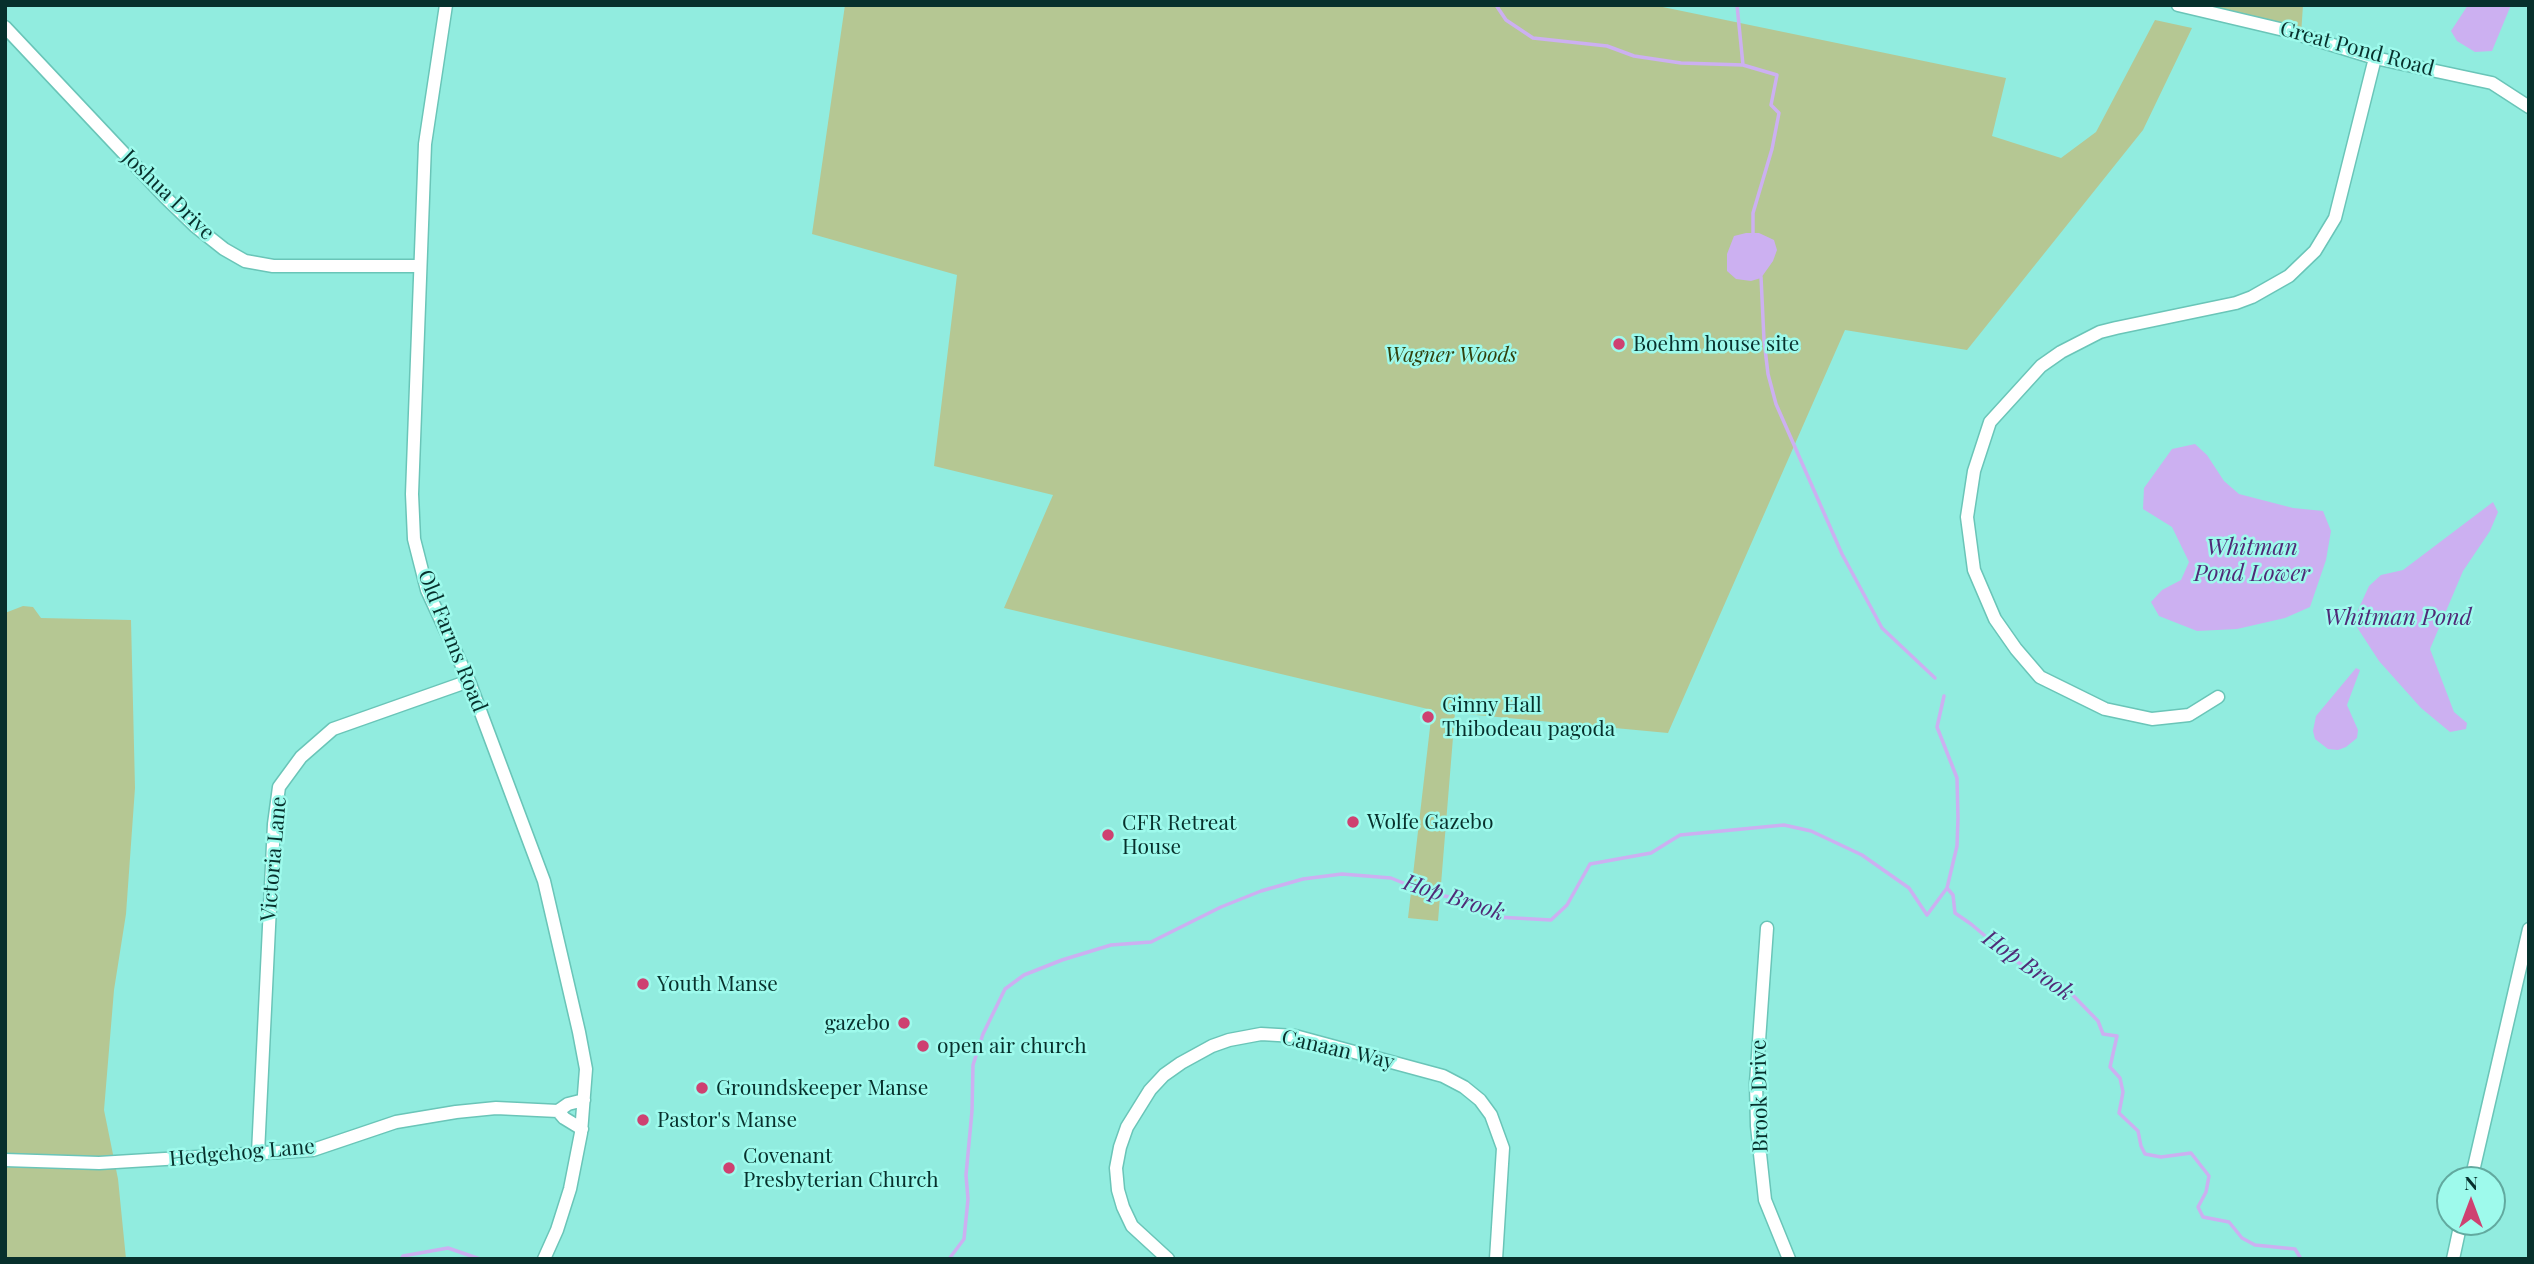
<!DOCTYPE html>
<style>
body{margin:0}
#map{position:relative;width:2534px;height:1264px;overflow:hidden;background:#91ecdf;font-family:"Playfair Display",serif}
canvas{display:block}
.frame{position:absolute;inset:0;border:7px solid #07302c;pointer-events:none}
.north{position:absolute;left:2436px;top:1166px;width:70px;height:70px;box-sizing:border-box;background:#9efaec;border:2px solid #62a99f;border-radius:50%;rotate:0deg;font-size:19px;font-weight:700;line-height:28px;text-align:center;color:#07302c}
.north::after{content:'';display:block;margin:auto;width:24px;height:32px;background:#ce4171;clip-path:polygon(50% 0,100% 100%,50% 72%,0 100%)}
</style>
<div id="map">
<canvas width="2534" height="1264"></canvas>
<div class="frame"></div>
<div class="north">N</div>
</div>
<script>
const g = document.querySelector('canvas').getContext('2d');
g.lineJoin = 'round';
function fill(path, color) { g.fillStyle = color; g.fill(path, 'evenodd'); }
const poly = rows => new Path2D(rows.map(r => 'M' + r).join(''));
function strokePath(path, color, width, dash) { g.strokeStyle = color; g.lineWidth = width; g.lineCap = dash ? 'butt' : 'round'; g.setLineDash(dash || []); g.stroke(path); }
function drawText(font, color, halo, rows, align = 'center') {
  g.font = font + ' "Playfair Display",serif'; g.lineWidth = 5; g.setLineDash([]); g.textBaseline = 'middle'; g.strokeStyle = halo; g.fillStyle = color; for (const [text, x, y, turn = 0] of rows) {
    g.save(); g.translate(x, y); g.rotate((+turn || 0) * Math.PI / 180); g.textAlign = isNaN(turn) ? turn : align; if (halo) g.strokeText(text, 0, 0); g.fillText(text, 0, 0); g.restore();
  }
}
const green = poly([
 [845,5,1653,5,2006,78,1992,136,2061,158,2096,132,2155,20,2192,28,2143,130,1967,350,1845,330,1668,733,1455,713,1438,921,1408,918,1432,710,1004,608,1053,495,934,466,957,275,812,234],
 [2178,5,2303,5,2301,35],
 [23,606,33,607,41,618,131,620,135,788,126,914,114,990,104,1110,118,1179,126,1259,5,1259,5,613]
]);
const water = poly([
 [2468,5,2511,5,2492,51,2475,52,2457,41,2451,31],
 [1746,233,1759,233,1774,240,1777,250,1773,261,1761,278,1751,281,1736,279,1727,271,1727,254,1734,236],
 [2195,444,2207,455,2224,481,2239,494,2293,508,2323,511,2331,531,2326,560,2310,607,2285,618,2237,629,2197,631,2159,616,2151,602,2162,590,2181,580,2189,562,2172,527,2143,509,2144,488,2172,449],
 [2493,502,2498,512,2490,531,2463,571,2430,649,2454,712,2467,723,2466,729,2450,732,2421,708,2379,661,2353,621,2369,586,2381,575,2403,570],
 [2356,668,2360,670,2347,705,2358,730,2357,738,2346,747,2338,750,2328,749,2315,739,2313,731,2316,716]
]);
const stream = poly([
 [1496,5,1506,20,1533,38,1607,46,1634,56,1681,63,1743,65,1777,75,1771,105,1779,113,1772,149,1753,213,1753,235],
 [1737,5,1743,65],
 [1761,277,1764,340,1768,374,1776,404,1842,554,1882,628,1935,678],
 [1944,696,1937,727,1957,778,1958,818,1957,846,1947,888],
 [401,1259,403,1256,448,1248,480,1259],
 [949,1259,964,1239,968,1199,966,1175,972,1111,973,1065,983,1034,1005,989,1024,975,1062,960,1111,945,1151,942,1221,907,1261,891,1303,879,1342,874,1391,878,1423,891,1458,899,1497,917,1551,920,1567,905,1590,864,1651,853,1680,835,1784,825,1811,831,1862,855,1909,888,1927,915,1947,888,1953,895,1955,913,1971,924,2009,956,2037,975,2062,984,2098,1021,2103,1034,2117,1036,2110,1067,2120,1078,2123,1092,2119,1113,2138,1131,2141,1146,2145,1154,2161,1157,2191,1153,2209,1176,2206,1192,2198,1207,2203,1217,2229,1222,2242,1238,2255,1245,2295,1249,2301,1259]
]);
const minor = poly([
 [446,5,425,144,412,494,414,539,427,590,469,681,544,881,579,1032,586,1069,581,1133,570,1189,557,1230,544,1259],
 [2178,5,2284,30,2375,58,2492,83,2529,107],
 [5,27,165,197,195,226,224,249,245,261,273,266,419,266],
 [2218,697,2189,715,2152,719,2105,709,2040,677,2016,649,1995,619,1974,570,1967,517,1974,471,1990,422,2041,366,2061,352,2100,332,2116,328,2236,303,2252,297,2289,276,2315,251,2335,218,2375,58],
 [1767,928,1756,1083,1757,1126,1765,1200,1789,1259],
 [558,1111,564,1118,582,1129],
 [258,1153,274,824,279,787,301,757,333,729,469,681],
 [5,1160,99,1163,313,1150,396,1122,456,1112,496,1108,558,1111,568,1104,584,1100],
 [2471,1180,2529,929],
 [1168,1259,1132,1226,1123,1207,1118,1190,1116,1168,1120,1147,1127,1127,1150,1090,1164,1075,1181,1063,1212,1046,1229,1040,1261,1034,1295,1036,1443,1076,1464,1087,1480,1100,1491,1115,1503,1148,1496,1259],
 [2453,1259,2461,1222]
]);
const markers = [
 [1619,344,7,"#ce4171"],
 [1428,717,7,"#ce4171"],
 [1353,822,7,"#ce4171"],
 [1108,835,7,"#ce4171"],
 [643,984,7,"#ce4171"],
 [904,1023,7,"#ce4171"],
 [923,1046,7,"#ce4171"],
 [702,1088,7,"#ce4171"],
 [643,1120,7,"#ce4171"],
 [729,1168,7,"#ce4171"]
];
const streetNames = [
 ["Great Pond Road",2357,49,15],
 ["Joshua Drive",168,195,44],
 ["Old Farms Road",452,641,68],
 ["Victoria Lane",274,859,-85],
 ["Canaan Way",1338,1050,13],
 ["Brook Drive",1760,1096,-91],
 ["Hedgehog Lane",242,1153,-5]
];
const poiNames = [
 ["Boehm house site",1633,344],
 ["Ginny Hall",1442,705],
 ["Thibodeau pagoda",1442,729],
 ["Wolfe Gazebo",1367,822],
 ["CFR Retreat",1122,823],
 ["House",1122,847],
 ["Youth Manse",657,984],
 ["gazebo",890,1023,"right"],
 ["open air church",937,1046],
 ["Groundskeeper Manse",716,1088],
 ["Pastor's Manse",657,1120],
 ["Covenant",743,1156],
 ["Presbyterian Church",743,1180]
];
const parkNames = [
 ["Wagner Woods",1451,355]
];
const waterNames = [
 ["Whitman",2252,548],
 ["Pond Lower",2252,574],
 ["Whitman Pond",2398,618],
 ["Hop Brook",1454,898,18],
 ["Hop Brook",2028,966,35]
];
fill(green, '#b5c793');
fill(water, '#ccb0f1');
strokePath(stream, '#ccb0f1', 3.5);
strokePath(minor, '#6ac5b8', 15);
strokePath(minor, '#fff', 12);
for (const [x, y, r, color] of markers) { const dot = new Path2D(); dot.arc(x, y, r, 0, 2 * Math.PI); g.fillStyle = color; g.fill(dot); strokePath(dot, '#9efaec', 2.5); }
drawText('21px', '#07302c', '#9efaec', streetNames);
drawText('21px', '#07302c', '#9efaec', poiNames, 'left');
drawText('italic 21px', '#32400d', '#9efaec', parkNames);
drawText('italic 23px', '#502b77', '#9efaec', waterNames);
</script>
